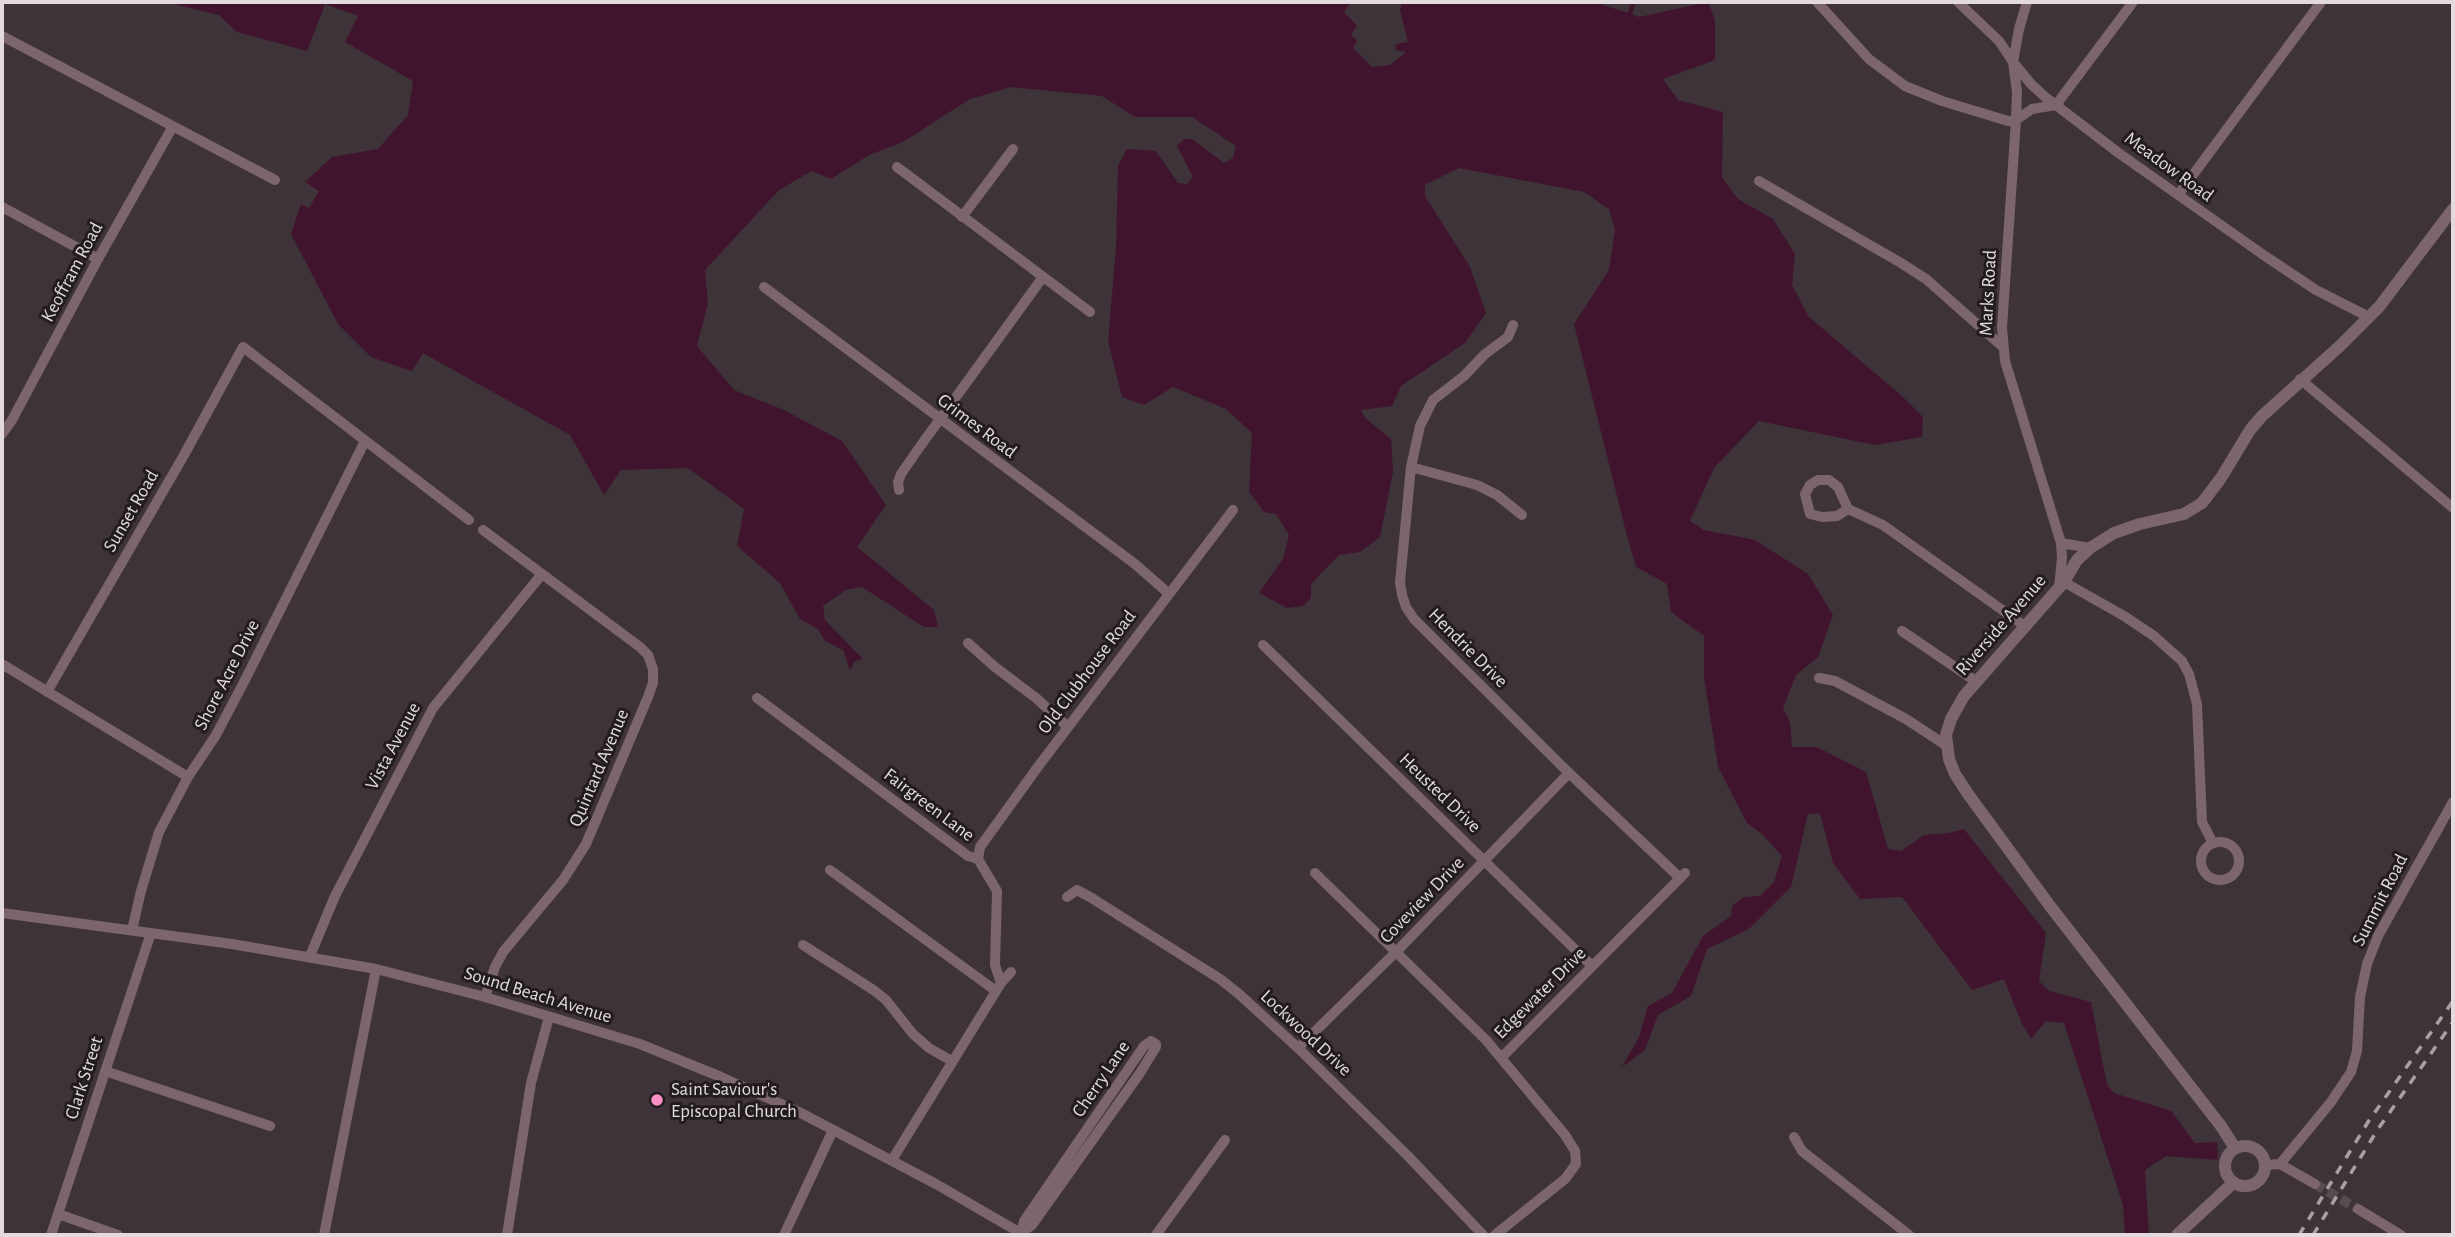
<!DOCTYPE html>
<style>
body{margin:0}
#map{position:relative;width:2455px;height:1237px;overflow:hidden;background:#3e3338;font-family:"Alegreya Sans",sans-serif}
canvas{display:block}
.frame{position:absolute;inset:0;border:4px solid #e2dade;pointer-events:none}
</style>
<div id="map">
<canvas width="2455" height="1237"></canvas>
<div class="frame"></div>
</div>
<script>
const g = document.querySelector('canvas').getContext('2d');
g.lineJoin = 'round';
function fill(path, color) { g.fillStyle = color; g.fill(path, 'evenodd'); }
const poly = rows => new Path2D(rows.map(r => 'M' + r).join(''));
function strokePath(path, color, width, dash) { g.strokeStyle = color; g.lineWidth = width; g.lineCap = dash ? 'butt' : 'round'; g.setLineDash(dash || []); g.stroke(path); }
function drawText(font, color, halo, rows, align = 'center') {
  g.font = font + ' "Alegreya Sans",sans-serif'; g.lineWidth = 6; g.setLineDash([]); g.textBaseline = 'middle'; g.strokeStyle = halo; g.fillStyle = color; for (const [text, x, y, turn = 0] of rows) {
    g.save(); g.translate(x, y); g.rotate((+turn || 0) * Math.PI / 180); g.textAlign = isNaN(turn) ? turn : align; if (halo) g.strokeText(text, 0, 0); g.fillText(text, 0, 0); g.restore();
  }
}
const water = poly([
 [166,2,1351,2,1344,12,1357,26,1351,35,1357,41,1353,48,1372,67,1390,65,1406,52,1395,50,1396,44,1408,42,1400,10,1402,2,1594,2,1628,13,1631,2,1636,2,1632,14,1639,17,1708,2,1715,20,1715,60,1663,79,1678,100,1723,112,1722,177,1738,199,1773,219,1795,254,1792,285,1809,317,1902,396,1923,417,1922,437,1875,445,1759,421,1714,468,1690,521,1704,530,1755,540,1808,574,1833,615,1818,657,1796,675,1783,708,1790,722,1792,747,1817,747,1866,772,1888,849,1901,851,1924,835,1949,833,1964,829,2046,933,2039,981,2049,991,2091,1002,2107,1085,2114,1093,2171,1111,2195,1143,2217,1142,2218,1160,2166,1156,2145,1170,2149,1235,2125,1235,2123,1205,2064,1023,2046,1021,2031,1039,2022,1024,2004,979,1972,990,1902,897,1860,899,1833,863,1820,813,1808,814,1791,887,1749,929,1707,949,1691,996,1658,1015,1645,1050,1622,1067,1639,1037,1648,1006,1672,993,1703,936,1731,916,1732,906,1744,897,1760,896,1774,882,1782,856,1762,834,1747,823,1718,767,1704,677,1704,636,1671,612,1667,584,1636,567,1626,532,1574,324,1609,270,1615,230,1609,209,1584,192,1459,168,1425,185,1425,196,1470,267,1486,313,1465,343,1401,386,1392,406,1361,410,1365,418,1391,439,1393,472,1380,537,1360,552,1339,555,1311,584,1311,598,1303,606,1287,608,1259,593,1283,559,1289,535,1276,514,1264,512,1249,492,1252,433,1226,409,1173,387,1144,405,1122,397,1108,341,1116,249,1118,166,1127,149,1156,151,1178,183,1187,184,1193,177,1177,146,1184,139,1192,139,1224,163,1233,158,1236,146,1192,117,1135,117,1102,96,1011,87,970,99,903,142,869,155,831,179,812,171,779,190,705,270,708,303,697,346,734,390,784,410,842,441,886,505,857,547,934,610,938,627,924,627,862,587,846,590,823,606,825,620,863,659,855,661,850,670,843,650,825,641,818,629,800,619,780,583,737,546,744,509,688,468,621,470,604,495,570,435,423,353,412,371,371,357,338,324,291,234,301,204,309,208,319,191,305,182,332,157,378,149,408,115,413,81,345,42,358,16,325,4,307,51,237,32,219,15]
]);
const minorTunnel = poly([
 [2315,1184,2358,1209]
]);
const minor = poly([
 [1817,2,1869,59,1905,86,1942,101,2008,121,2016,120,2032,109,2056,105,2133,2],
 [1958,2,1999,41,2013,62,2031,84,2044,96,2120,154,2265,256,2316,290,2369,317],
 [2027,2,2019,29,2013,62,2017,92,2016,120,2002,328,2005,361,2061,543,2062,558,2059,588],
 [2,36,275,180],
 [897,167,1090,312],
 [1759,181,1901,263,1926,279,2003,347],
 [2178,195,2321,2],
 [2,207,98,259],
 [962,217,1013,149],
 [764,287,1135,564,1168,593],
 [1513,325,1508,337,1485,354,1464,376,1433,400,1420,426,1411,467,1400,582,1402,595,1406,607,1414,619,1569,773,1680,878],
 [2300,379,2453,508],
 [2,434,12,420,98,259,173,126],
 [1411,467,1477,485,1497,495,1522,515],
 [899,490,898,482,901,474,919,448,1043,277],
 [1848,509,1838,487,1829,480,1818,480,1810,485,1805,494,1810,514,1822,517,1837,516,1848,509,1883,525,2026,627],
 [483,530,640,647,648,655,653,669,653,683,648,697,586,844,563,880,503,952,495,967,485,997],
 [2061,543,2090,548],
 [2064,582,2124,616,2154,636,2182,661,2189,674,2197,704,2202,822,2213,843],
 [1902,631,1977,682],
 [968,643,995,667,1036,698,1068,727],
 [1263,645,1592,966],
 [2,664,188,777],
 [1819,678,1835,681,1906,719,1947,746],
 [47,692,184,455,243,347,469,520],
 [757,698,968,856,978,859,997,891,995,965,1001,983],
 '2201 861a19 19 0 1 1 38 0a19 19 0 1 1-38 0Z',
 [978,859,980,847,1037,768,1233,510],
 [830,870,996,991],
 [1315,873,1486,1040,1565,1135,1575,1151,1576,1164,1565,1179,1495,1235],
 [1067,897,1077,890,1090,897,1220,979,1239,994,1298,1048,1408,1156,1483,1235],
 [2,913,232,944,376,969,485,997,640,1044,721,1077,799,1112,936,1184,1024,1235],
 [132,930,141,891,159,832,188,777,216,735,245,680,365,441],
 [803,945,875,991,886,1000,913,1034,929,1048,952,1061],
 [310,956,335,896,433,708,542,574],
 [1151,1041,1156,1044,1156,1047,1140,1073,1032,1225,1021,1233,1024,1221,1144,1046,1151,1041],
 [1298,1048,1397,951,1569,773],
 [1502,1057,1685,873],
 [105,1071,270,1126],
 [1794,1137,1802,1151,1909,1235],
 [892,1160,1001,983,1011,972],
 [2280,1164,2331,1102,2351,1072,2357,1051,2360,997,2367,964,2378,936,2453,802],
 [2266,1165,2280,1164,2315,1184],
 [2358,1209,2401,1235],
 [58,1214,118,1235],
 [51,1235,151,933],
 [324,1235,376,969],
 [507,1235,531,1083,549,1017],
 [784,1235,833,1130],
 [1156,1235,1225,1140]
]);
const tertiary = poly([
 '2225 1166a20 20 0 1 1 40 0a20 20 0 1 1-40 0Z',
 [2235,1148,2221,1126,2050,906,1968,794,1955,774,1949,759,1946,735,1951,719,1964,696,2064,582,2077,560,2090,548,2114,533,2140,524,2184,514,2202,503,2221,478,2250,430,2262,416,2341,345,2379,307,2453,209],
 [2177,1235,2233,1183]
]);
const rail = poly([
 [2299,1235,2368,1122,2453,1001],
 [2313,1235,2378,1129,2453,1022]
]);
const markers = [
 [657,1100,7,"#fa8fc8"]
];
const streetNames = [
 ["Meadow Road",2169,167,36],
 ["Keoffram Road",72,272,-62],
 ["Marks Road",1988,293,-87],
 ["Grimes Road",977,426,37],
 ["Sunset Road",131,511,-60],
 ["Riverside Avenue",2001,625,-49],
 ["Hendrie Drive",1468,648,45],
 ["Old Clubhouse Road",1087,672,-53],
 ["Shore Acre Drive",227,675,-63],
 ["Vista Avenue",393,746,-62],
 ["Quintard Avenue",599,768,-67],
 ["Heusted Drive",1440,793,44],
 ["Fairgreen Lane",929,805,37],
 ["Coveview Drive",1422,900,-46],
 ["Summit Road",2380,900,-63],
 ["Edgewater Drive",1540,993,-45],
 ["Sound Beach Avenue",538,995,17],
 ["Lockwood Drive",1306,1033,43],
 ["Clark Street",84,1078,-72],
 ["Cherry Lane",1101,1079,-56]
];
const poiNames = [
 ["Saint Saviour's",671,1089],
 ["Episcopal Church",671,1111]
];
fill(water, '#40142d');
strokePath(minorTunnel, '#574c51', 10, [10, 5]);
strokePath(minor, '#7d6570', 10);
strokePath(tertiary, '#7d6570', 12);
strokePath(rail, '#a9a0a4', 3.5, [9, 9]);
for (const [x, y, r, color] of markers) { const dot = new Path2D(); dot.arc(x, y, r, 0, 2 * Math.PI); g.fillStyle = color; g.fill(dot); strokePath(dot, '#221c1f', 2.5); }
drawText('19px', '#e2dade', '#221c1f', streetNames);
drawText('19px', '#e2dade', '#221c1f', poiNames, 'left');
</script>
